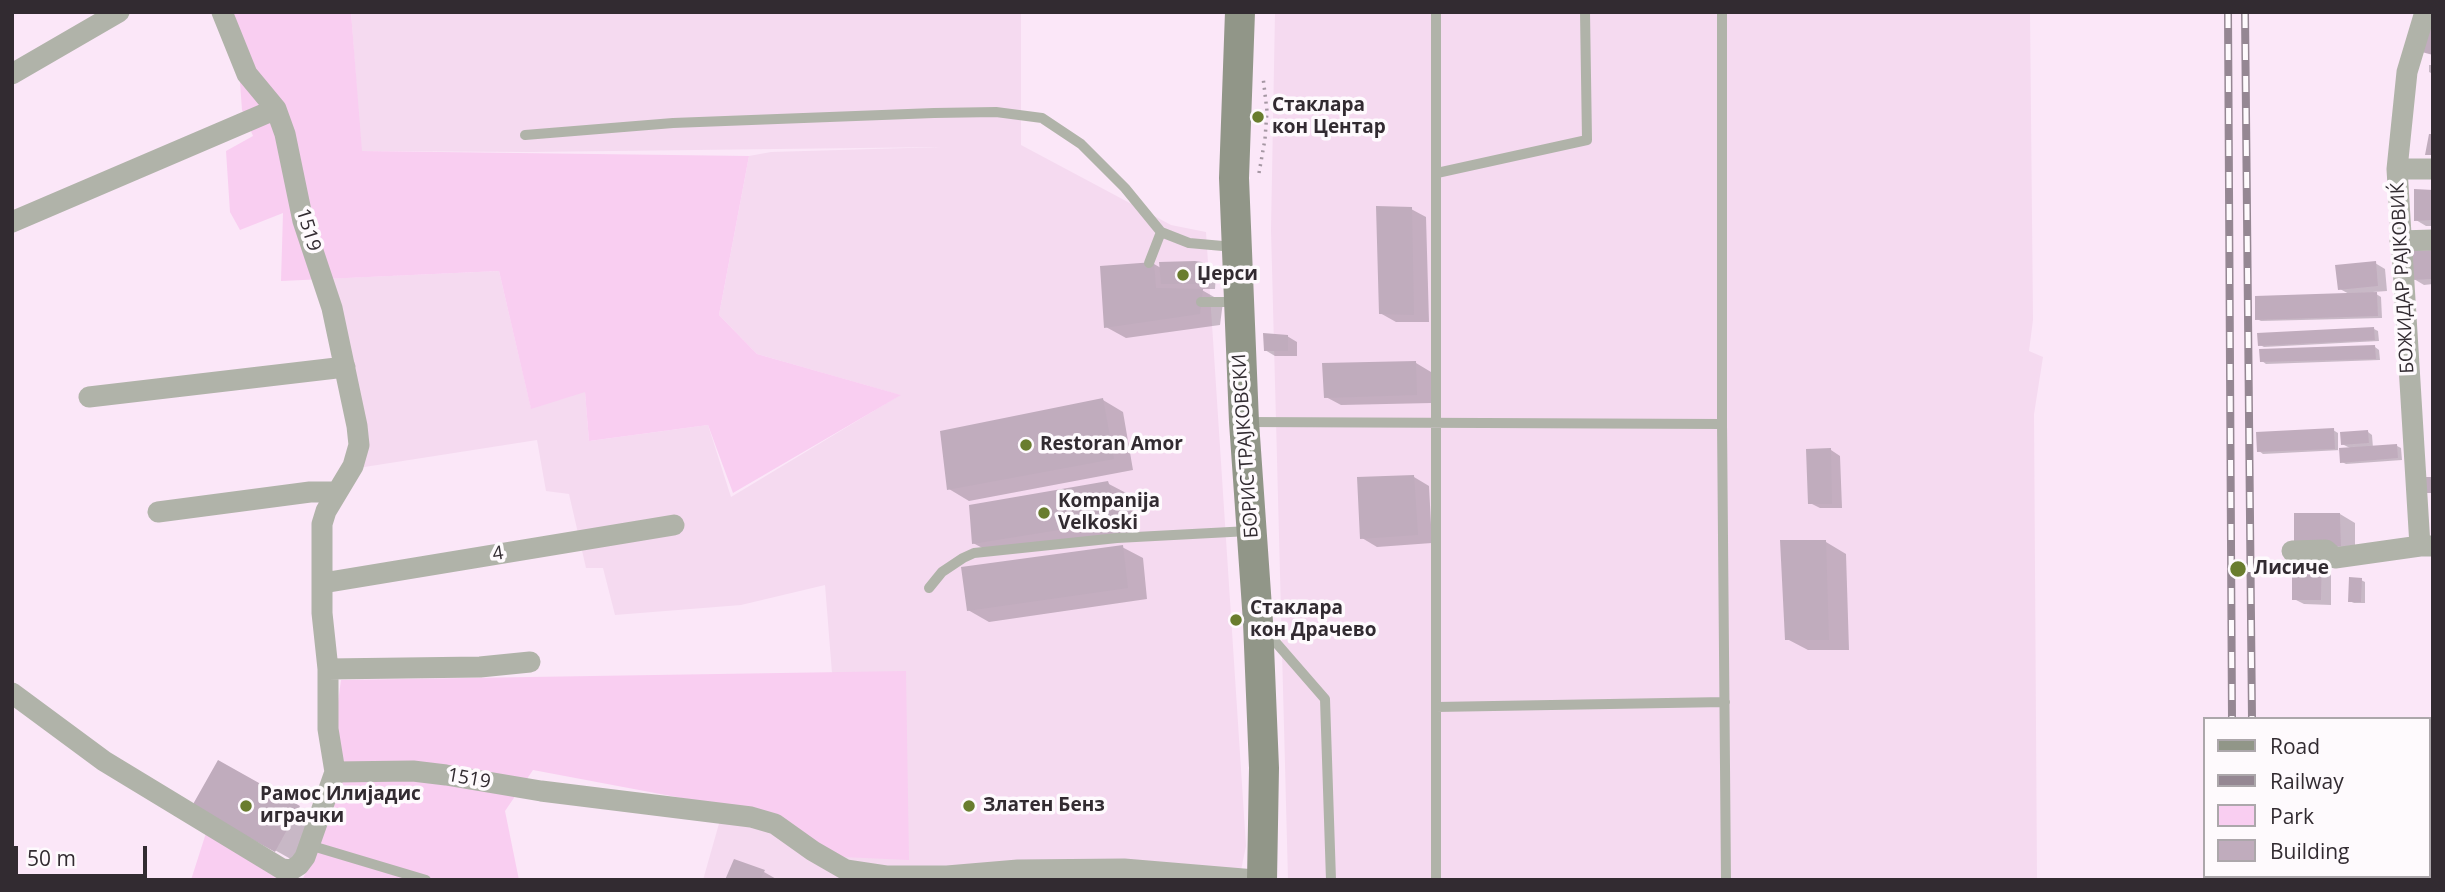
<!DOCTYPE html>
<meta charset="utf-8">
<style>
body{margin:0}
#map{position:relative;width:2445px;height:892px;overflow:hidden;background:#fbe7f8;font-family:"Open Sans",sans-serif}
canvas{display:block}
.frame{position:absolute;inset:0;border:14px solid #322b31;pointer-events:none}
.legend{position:absolute;left:2203px;top:717px;width:228px;height:161px;box-sizing:border-box;background:#fefafd;border:2px solid #aca7ab;margin:0;padding:9px 12px;list-style:none;font-size:21px;color:#322b31}
.legend li{display:flex;align-items:center;gap:14px;height:35px}
.legend b{width:35px;border:2px solid #aca7ab}
.scale{position:absolute;left:14px;top:846px;width:133px;height:32px;box-sizing:border-box;border:4px solid #322b31;border-top:0;padding-left:9px;font-size:21px;line-height:24px;white-space:nowrap;color:#322b31;-webkit-text-stroke:5px #fefafd;paint-order:stroke}
</style>
<div id="map">
<canvas width="2445" height="892"></canvas>
<div class="frame"></div>
<ul class="legend">
<li><b style="height:9px;background:#919688"></b>Road</li>
<li><b style="height:9px;background:#958793"></b>Railway</li>
<li><b style="height:19px;background:#f9cef1"></b>Park</li>
<li><b style="height:19px;background:#c0acbd"></b>Building</li>
</ul>
<div class="scale">50 m</div>
</div>
<script>
const g = document.querySelector('canvas').getContext('2d');
g.lineJoin = 'round';
function fill(path, color) { g.fillStyle = color; g.fill(path, 'evenodd'); }
const poly = rows => new Path2D(rows.map(r => 'M' + r).join(''));
function strokePath(path, color, width, dash) { g.strokeStyle = color; g.lineWidth = width; g.lineCap = dash ? 'butt' : 'round'; g.setLineDash(dash || []); g.stroke(path); }
function drawText(font, color, halo, rows, align = 'center') {
  g.font = font + ' "Open Sans",sans-serif'; g.lineWidth = 7; g.setLineDash([]); g.textBaseline = 'middle'; g.strokeStyle = halo; g.fillStyle = color; for (const [text, x, y, turn = 0] of rows) {
    g.save(); g.translate(x, y); g.rotate((+turn || 0) * Math.PI / 180); g.textAlign = isNaN(turn) ? turn : align; if (halo) g.strokeText(text, 0, 0); g.fillText(text, 0, 0); g.restore();
  }
}
const built = poly([
 [351,12,1021,12,1021,145,1171,225,1206,232,1246,846,1239,880,703,880,724,806,906,672,832,673,825,585,741,605,615,615,603,568,586,568,569,494,546,491,537,440,358,468,321,279,499,271,531,408,585,391,589,441,708,425,731,497,900,395,757,354,719,315,749,156,771,152,942,147,530,152,361,151],
 [1275,12,2030,12,2033,320,2029,351,2043,357,2034,414,2037,880,1288,880,1271,230]
]);
const green = poly([
 [214,12,351,12,362,151,749,156,719,315,757,354,901,395,733,493,708,425,589,441,585,392,531,409,499,271,281,281,283,213,240,230,230,212,226,151,253,136,242,110,239,69],
 [906,671,909,860,843,857,724,806,533,770,505,811,519,880,302,880,318,849,341,680],
 [207,830,287,880,191,880]
]);
const shadow = poly([
 [2429,65,2433,65,2433,74,2429,72],
 [2433,192,2433,226,2426,226,2416,220],
 [1411,209,1426,217,1429,322,1396,322,1380,313],
 [2433,252,2433,284,2424,285,2414,279],
 [2375,263,2385,269,2387,291,2373,292,2381,297,2382,318,2261,321,2257,319,2351,295,2340,289],
 [1154,264,1161,268,1201,264,1212,270,1216,274,1215,289,1200,289,1223,302,1220,325,1126,338,1106,327],
 [2374,329,2378,331,2379,341,2264,347,2260,345],
 [1287,336,1297,342,1297,356,1275,356,1265,350],
 [2375,347,2379,350,2380,360,2266,364,2262,361],
 [1416,363,1431,372,1432,403,1341,405,1326,397],
 [1103,400,1123,412,1133,470,969,501,949,489],
 [2333,430,2338,433,2338,450,2352,449,2342,444,2368,432,2372,435,2373,448,2397,446,2401,448,2402,460,2346,464,2342,462,2341,450,2263,454,2259,451],
 [1831,450,1840,456,1842,508,1820,508,1810,503],
 [1414,477,1429,486,1432,543,1377,547,1362,538],
 [1107,483,1128,494,1140,531,994,554,973,543],
 [2340,514,2355,523,2355,554,2331,562,2331,605,2304,604,2294,599],
 [1826,542,1846,554,1849,650,1808,650,1787,639],
 [1122,547,1143,558,1147,599,989,622,968,610],
 [2361,580,2365,582,2365,603,2354,603,2349,601],
 [218,762,320,819,296,862,195,805],
 [764,872,778,880,727,880]
]);
const building = poly([
 [2427,22,2433,24,2433,55,2418,51],
 [2429,134,2433,134,2433,155,2425,155],
 [2414,189,2433,190,2433,220,2414,221],
 [1376,206,1412,207,1414,315,1379,314],
 [2433,250,2433,279,2412,280,2408,251],
 [1195,261,1202,262,1207,267,1206,284,1161,284,1159,262],
 [2376,261,2378,286,2338,290,2335,265],
 [1154,262,1156,288,1203,289,1200,314,1104,328,1100,266],
 [2377,292,2378,316,2255,320,2255,296],
 [2374,327,2375,340,2258,346,2257,333],
 [1263,333,1288,335,1288,351,1264,351],
 [2375,345,2376,359,2260,362,2259,349],
 [1416,361,1417,395,1324,398,1322,363],
 [1103,398,1114,459,947,490,940,431],
 [2334,428,2335,449,2257,452,2256,432],
 [2368,430,2369,443,2341,445,2340,432],
 [2397,444,2398,458,2340,463,2339,448],
 [1831,448,1832,504,1808,504,1806,449],
 [1414,475,1418,535,1360,539,1357,477],
 [2422,477,2433,477,2433,493,2423,493],
 [1108,481,1121,520,972,544,969,505],
 [2294,513,2340,513,2341,546,2294,546],
 [1780,540,1826,540,1829,640,1785,640],
 [1123,545,1128,588,967,611,961,567],
 [2292,554,2322,555,2321,600,2292,600],
 [2349,577,2362,578,2361,602,2348,602],
 [218,760,300,806,275,852,192,806],
 [734,859,765,870,760,880,725,880]
]);
const path = poly([
 [1259,173,1265,139,1267,111,1263,77]
]);
const service = poly([
 [1722,12,1722,424],
 [525,135,673,123,934,113,996,112,1042,118,1081,144,1125,188,1161,232,1189,243,1234,247],
 [1437,173,1587,140,1585,12],
 [1149,263,1161,232],
 [1201,302,1237,302],
 [1246,422,1722,424,1726,880],
 [929,588,942,572,963,558,974,553,1117,538,1249,531],
 [1265,630,1325,699,1331,880],
 [1436,707,1725,702],
 [309,845,426,880],
 [1436,880,1436,12]
]);
const minor = poly([
 [222,12,247,74,276,109,285,134,303,221,332,308,357,426,359,445,353,466,326,511,322,524,322,613,328,669,328,729,335,772,413,771,446,775,541,791,751,817,775,824,813,851,846,870,886,876,947,876,1018,870,1124,869,1255,880],
 [12,74,119,12],
 [2397,169,2433,169],
 [12,222,276,109],
 [2400,241,2433,240],
 [89,397,345,367],
 [158,512,310,492,337,492],
 [2420,546,2397,169,2407,72,2425,12],
 [2292,551,2326,550,2335,558,2420,546,2433,546],
 [323,583,674,525],
 [328,669,480,667,530,662],
 [12,693,104,761,282,869,291,870,299,865,305,857,335,772]
]);
const secondary = poly([
 [1240,12,1234,178,1244,422,1258,622,1264,768,1262,880]
]);
const rail = poly([
 [2228,12,2232,719],
 [2245,12,2252,719],
 [2232,880,2232,876],
 [2251,880,2251,876]
]);
const markers = [
 [1258,117,7,"#697d2e"],
 [1183,275,7,"#697d2e"],
 [1026,445,7,"#697d2e"],
 [1044,513,7,"#697d2e"],
 [2238,569,9,"#697d2e"],
 [1236,620,7,"#697d2e"],
 [246,806,7,"#697d2e"],
 [969,806,7,"#697d2e"]
];
const poiNames = [
 ["Стаклара",1272,106],
 ["кон Центар",1272,128],
 ["Џерси",1197,275],
 ["Restoran Amor",1040,445],
 ["Kompanija",1058,502],
 ["Velkoski",1058,524],
 ["Лисиче",2254,569],
 ["Стаклара",1250,609],
 ["кон Драчево",1250,631],
 ["Рамос Илијадис",260,795],
 ["играчки",260,817],
 ["Златен Бенз",983,806]
];
const streetNames = [
 ["1519",308,230,73],
 ["БОЖИДАР РАЈКОВИЌ",2403,278,-93],
 ["БОРИС ТРАЈКОВСКИ",1246,446,-94],
 ["4",498,554,-9],
 ["1519",469,779,10]
];
fill(built, '#f5daf0');
fill(green, '#f9cef1');
fill(shadow, '#0003');
fill(building, '#c0acbd');
strokePath(path, '#a597a3', 3.5, [2, 5]);
strokePath(service, '#b0b3a9', 10);
strokePath(minor, '#b0b3a9', 21);
strokePath(secondary, '#919688', 30);
strokePath(rail, '#958793', 8);
strokePath(rail, '#fefafd', 5, [16]);
for (const [x, y, r, color] of markers) { const dot = new Path2D(); dot.arc(x, y, r, 0, 2 * Math.PI); g.fillStyle = color; g.fill(dot); strokePath(dot, '#fefafd', 2.5); }
drawText('bold 19px', '#322b31', '#fefafd', poiNames, 'left');
drawText('19px', '#322b31', '#fefafd', streetNames);
</script>
